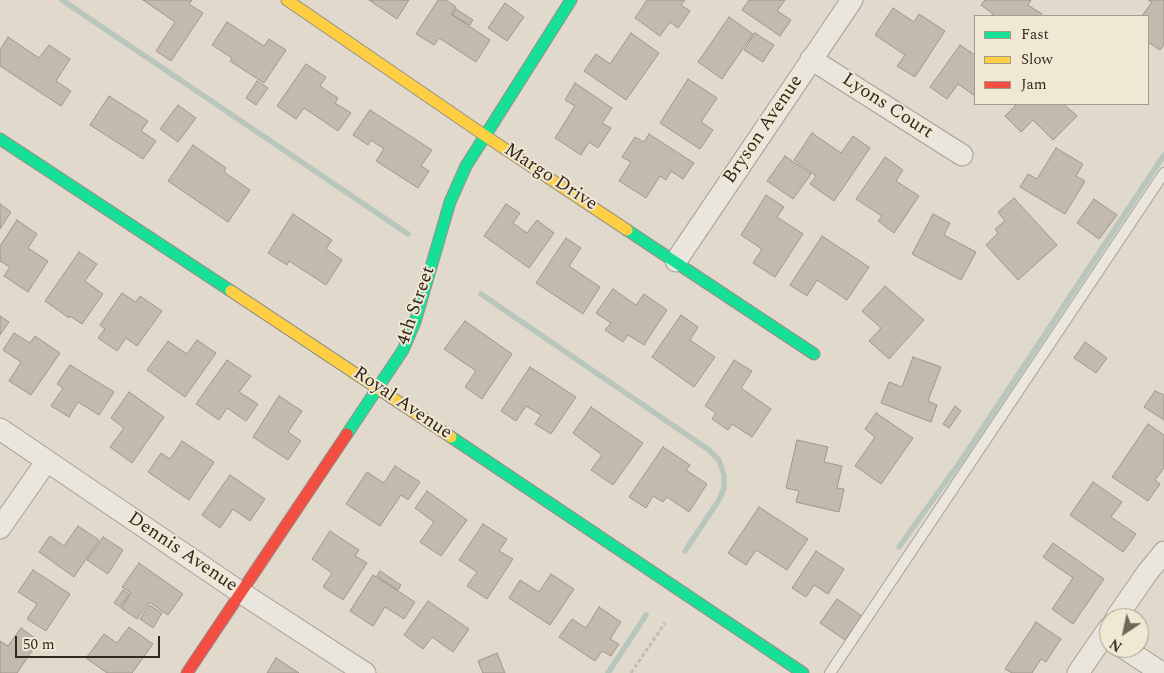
<!DOCTYPE html>
<style>
body{margin:0}
#map{position:relative;width:1164px;height:673px;overflow:hidden;background:#e1dacc;font-family:Spectral,serif}
canvas{display:block}
.legend{position:absolute;left:974px;top:15px;width:175px;height:90px;box-sizing:border-box;background:#f1e8d3;border:1px solid #a59b8b;margin:0;padding:6px 9px;list-style:none;font-size:15px;color:#33281f}
.legend li{display:flex;align-items:center;gap:10px;height:25px}
.legend b{width:25px;border:1px solid #a59b8b}
.north{position:absolute;left:1099px;top:608px;width:50px;height:50px;box-sizing:border-box;background:#f1e8d3;border:1px solid #a59b8b;border-radius:50%;rotate:214deg;font-size:14px;font-weight:700;line-height:20px;text-align:center;color:#33281f}
.north::after{content:'';display:block;margin:auto;width:18px;height:22px;background:#70665c;clip-path:polygon(50% 0,100% 100%,50% 72%,0 100%)}
.scale{position:absolute;left:15px;top:636px;width:145px;height:22px;box-sizing:border-box;border:2px solid #33281f;border-top:0;padding-left:6px;font-size:15px;line-height:18px;white-space:nowrap;color:#33281f;-webkit-text-stroke:4px #f1e8d3;paint-order:stroke}
</style>
<div id="map">
<canvas width="1164" height="673"></canvas>
<ul class="legend">
<li><b style="height:6px;background:#16e098"></b>Fast</li>
<li><b style="height:6px;background:#ffcf43"></b>Slow</li>
<li><b style="height:6px;background:#f24e42"></b>Jam</li>
</ul>
<div class="north">N</div>
<div class="scale">50 m</div>
</div>
<script>
const g = document.querySelector('canvas').getContext('2d');
g.lineJoin = 'round';
const poly = rows => new Path2D(rows.map(r => 'M' + r).join(''));
function strokePath(path, color, width, dash) { g.strokeStyle = color; g.lineWidth = width; g.lineCap = dash ? 'butt' : 'round'; g.setLineDash(dash || []); g.stroke(path); }
function fill(path, color) { g.fillStyle = color; g.fill(path, 'evenodd'); }
function drawText(font, color, halo, rows, align = 'center') {
  g.font = font + ' Spectral,serif'; g.lineWidth = 4; g.setLineDash([]); g.textBaseline = 'middle'; g.strokeStyle = halo; g.fillStyle = color; for (const [text, x, y, turn = 0] of rows) {
    g.save(); g.translate(x, y); g.rotate((+turn || 0) * Math.PI / 180); g.textAlign = isNaN(turn) ? turn : align; if (halo) g.strokeText(text, 0, 0); g.fillText(text, 0, 0); g.restore();
  }
}
const stream = poly([
 [62,0,408,234],
 [481,294,709,450,719,460,724,475,724,488,719,500,685,551],
 [899,547,960,462,1164,155],
 [608,673,646,615]
]);
const building = poly([
 [143,0,192,0,189,4,203,13,171,61,156,51,175,22,143,0],
 [369,0,409,0,397,19,369,0],
 [438,0,446,0,456,7,451,14,490,40,476,62,439,38,434,45,416,34,438,0],
 [647,0,685,0,681,5,690,11,678,28,670,22,660,36,635,18,647,0],
 [749,0,785,0,777,11,791,20,780,36,742,10,749,0],
 [985,0,1031,0,1028,5,1042,14,1040,16,992,16,993,14,981,5,985,0],
 [1148,0,1164,0,1164,45,1160,50,1148,42,1148,16,1142,16,1152,2,1148,0],
 [505,3,524,17,507,41,488,28,505,3],
 [893,8,914,22,919,14,945,31,915,77,897,66,905,55,875,35,893,8],
 [456,9,473,20,470,25,452,15,456,9],
 [729,17,753,34,722,79,698,62,729,17],
 [227,22,264,46,269,39,286,50,264,83,230,61,232,58,212,45,227,22],
 [631,33,659,53,626,100,584,71,596,54,610,64,631,33],
 [755,33,774,45,763,62,744,50,755,33],
 [8,37,39,58,49,45,70,59,56,81,71,91,61,106,0,66,0,50,8,37],
 [960,45,975,55,975,96,958,84,947,99,930,87,960,45],
 [306,64,326,77,320,86,338,98,335,103,351,113,338,131,304,108,296,119,277,106,306,64],
 [688,79,717,98,701,122,713,130,700,149,660,123,688,79],
 [257,81,268,88,256,105,246,98,257,81],
 [575,83,612,108,602,123,611,128,598,148,589,142,581,155,555,138,575,106,565,100,575,83],
 [109,96,148,121,141,131,156,141,143,159,90,125,109,96],
 [1017,104,1064,104,1077,116,1053,140,1033,120,1021,132,1005,116,1017,104],
 [178,105,196,118,178,142,160,129,178,105],
 [370,110,432,150,421,166,429,171,418,188,376,161,384,149,371,140,368,145,353,135,370,110],
 [812,133,841,153,853,136,870,148,834,201,810,184,816,176,794,160,812,133],
 [649,134,694,163,683,179,671,171,666,180,660,176,646,198,619,181,631,162,622,157,635,137,644,142,649,134],
 [193,145,226,168,224,172,250,190,228,222,168,181,193,145],
 [1056,148,1083,164,1076,176,1085,181,1065,214,1020,187,1028,174,1037,179,1056,148],
 [785,156,811,174,793,199,767,181,785,156],
 [885,157,903,170,896,181,919,196,894,233,878,221,882,216,856,199,885,157],
 [766,195,784,207,777,217,803,234,775,277,753,263,762,249,741,235,766,195],
 [1014,198,1057,245,1018,280,986,245,998,233,995,229,1005,221,998,212,1014,198],
 [1094,199,1117,215,1099,239,1077,223,1094,199],
 [0,204,11,212,0,229,0,204],
 [506,204,520,213,513,223,527,233,537,220,554,233,529,268,484,236,506,204],
 [293,214,332,240,326,249,342,260,326,285,289,261,287,265,268,253,293,214],
 [933,214,950,223,944,235,976,252,961,280,912,254,933,214],
 [17,220,37,234,28,248,48,261,28,292,4,276,10,267,0,261,0,246,17,220],
 [822,236,869,267,847,300,817,280,807,296,790,285,822,236],
 [566,238,581,248,569,266,600,287,583,314,536,283,566,238],
 [79,252,97,264,85,281,103,294,82,324,70,316,69,318,45,301,79,252],
 [885,286,924,320,889,359,869,341,881,328,862,311,885,286],
 [613,289,636,305,644,294,667,310,644,345,628,335,623,342,605,330,611,323,596,313,613,289],
 [122,293,136,302,140,296,162,311,137,346,126,338,117,351,98,338,105,329,100,325,122,293],
 [681,315,698,327,690,340,715,357,694,387,652,357,681,315],
 [0,316,9,322,0,335,0,316],
 [465,321,512,354,482,399,465,387,476,371,444,349,465,321],
 [14,333,30,343,35,336,60,353,31,395,9,381,21,362,3,350,14,333],
 [197,340,216,353,185,397,147,370,168,341,187,354,197,340],
 [1085,342,1107,358,1096,373,1074,358,1085,342],
 [913,357,941,367,928,401,937,405,931,422,881,403,889,382,902,387,913,357],
 [227,360,251,376,239,392,258,404,246,421,227,408,219,420,196,404,227,360],
 [734,360,752,371,741,388,771,409,752,437,732,424,728,430,712,419,716,413,705,406,734,360],
 [70,365,114,392,99,415,78,402,69,417,51,406,63,388,57,384,70,365],
 [530,367,576,397,551,434,535,424,541,415,526,406,516,421,501,411,530,367],
 [1155,391,1164,395,1164,420,1144,407,1155,391],
 [129,392,164,417,132,463,110,447,124,428,111,418,129,392],
 [279,396,302,411,288,432,301,441,288,460,253,437,279,396],
 [955,406,961,411,949,428,943,424,955,406],
 [591,407,643,443,613,485,591,470,602,455,573,433,591,407],
 [876,413,913,438,881,484,855,466,875,437,865,429,876,413],
 [1148,424,1164,435,1164,468,1155,480,1160,484,1148,501,1112,477,1148,424],
 [797,440,828,447,824,462,842,466,837,488,844,489,839,512,796,502,799,491,786,488,797,440],
 [182,441,214,462,189,500,148,472,161,453,170,459,182,441],
 [663,447,690,465,686,470,707,484,689,512,667,497,663,502,653,496,646,508,629,497,663,447],
 [395,466,420,482,408,500,401,495,380,526,346,504,367,472,384,483,395,466],
 [230,475,265,499,250,521,233,509,220,528,202,515,230,475],
 [1093,482,1122,502,1111,517,1136,534,1123,552,1070,515,1093,482],
 [427,491,467,520,441,556,420,542,434,522,415,508,427,491],
 [759,507,808,539,787,570,756,550,746,565,728,553,759,507],
 [483,524,507,539,499,551,513,559,487,599,467,586,477,572,459,560,483,524],
 [78,526,99,540,74,577,39,552,50,536,64,546,78,526],
 [330,531,359,550,355,556,367,563,343,600,323,587,332,573,312,559,330,531],
 [103,537,123,550,108,574,87,560,103,537],
 [1053,543,1104,579,1073,624,1052,609,1073,578,1043,557,1053,543],
 [816,551,844,569,828,594,814,585,806,597,792,588,816,551],
 [139,563,183,594,168,615,149,602,137,619,121,608,131,593,122,587,139,563],
 [33,570,70,594,46,631,27,619,37,604,18,592,33,570],
 [380,571,401,585,398,590,377,576,380,571],
 [551,574,574,589,550,625,509,598,520,580,539,592,551,574],
 [373,575,415,602,404,619,385,607,373,626,350,611,373,575],
 [123,590,129,594,120,607,114,603,123,590],
 [837,599,862,616,845,640,820,623,837,599],
 [428,601,469,629,453,652,432,637,423,649,404,635,428,601],
 [149,605,162,613,153,628,140,619,149,605],
 [599,607,621,622,610,639,619,644,611,656,602,651,595,661,559,637,572,619,586,628,599,607],
 [1036,622,1061,639,1046,662,1041,659,1032,673,1012,673,1005,669,1036,622],
 [129,627,153,644,132,673,107,673,86,658,104,634,117,643,129,627],
 [21,628,39,641,17,673,0,673,0,641,8,646,21,628],
 [497,653,505,673,483,673,478,661,497,653],
 [276,658,299,673,267,673,276,658]
]);
const path = poly([
 [631,673,665,623]
]);
const lane = poly([
 [830,673,1164,173]
]);
const street = poly([
 [811,59,962,155],
 [676,261,852,0],
 [0,429,240,592,365,673],
 [0,528,46,462],
 [1116,618,1147,573,1164,552],
 [1124,648,1162,673],
 [1078,673,1109,628]
]);
const fast = poly([
 [0,139,231,291],
 [627,230,814,354],
 [347,434,403,350,415,322,450,202,466,166,571,0],
 [451,437,803,673]
]);
const slow = poly([
 [287,0,484,135,627,230],
 [231,291,451,437]
]);
const jam = poly([
 [187,673,347,434]
]);
const streetNames = [
 ["Lyons Court",887,107,33],
 ["Bryson Avenue",764,130,-56],
 ["Margo Drive",550,178,33],
 ["4th Street",417,306,-71],
 ["Royal Avenue",402,404,34],
 ["Dennis Avenue",182,553,34]
];
strokePath(stream, '#b8c6bc', 5.5);
fill(building, '#c4b9ad');
strokePath(building, '#a0968c', 1);
strokePath(lane, '#a6a096', 12);
strokePath(street, '#a6a096', 23);
strokePath(fast, '#968f86', 13);
strokePath(slow, '#968f86', 13);
strokePath(jam, '#968f86', 13);
strokePath(path, '#c2bdb5', 3, [4, 2.5]);
strokePath(lane, '#eae6de', 10);
strokePath(street, '#eae6de', 21);
strokePath(fast, '#16e098', 11);
strokePath(slow, '#ffcf43', 11);
strokePath(jam, '#f24e42', 11);
drawText('19px', '#33281f', '#f1e8d3', streetNames);
</script>
